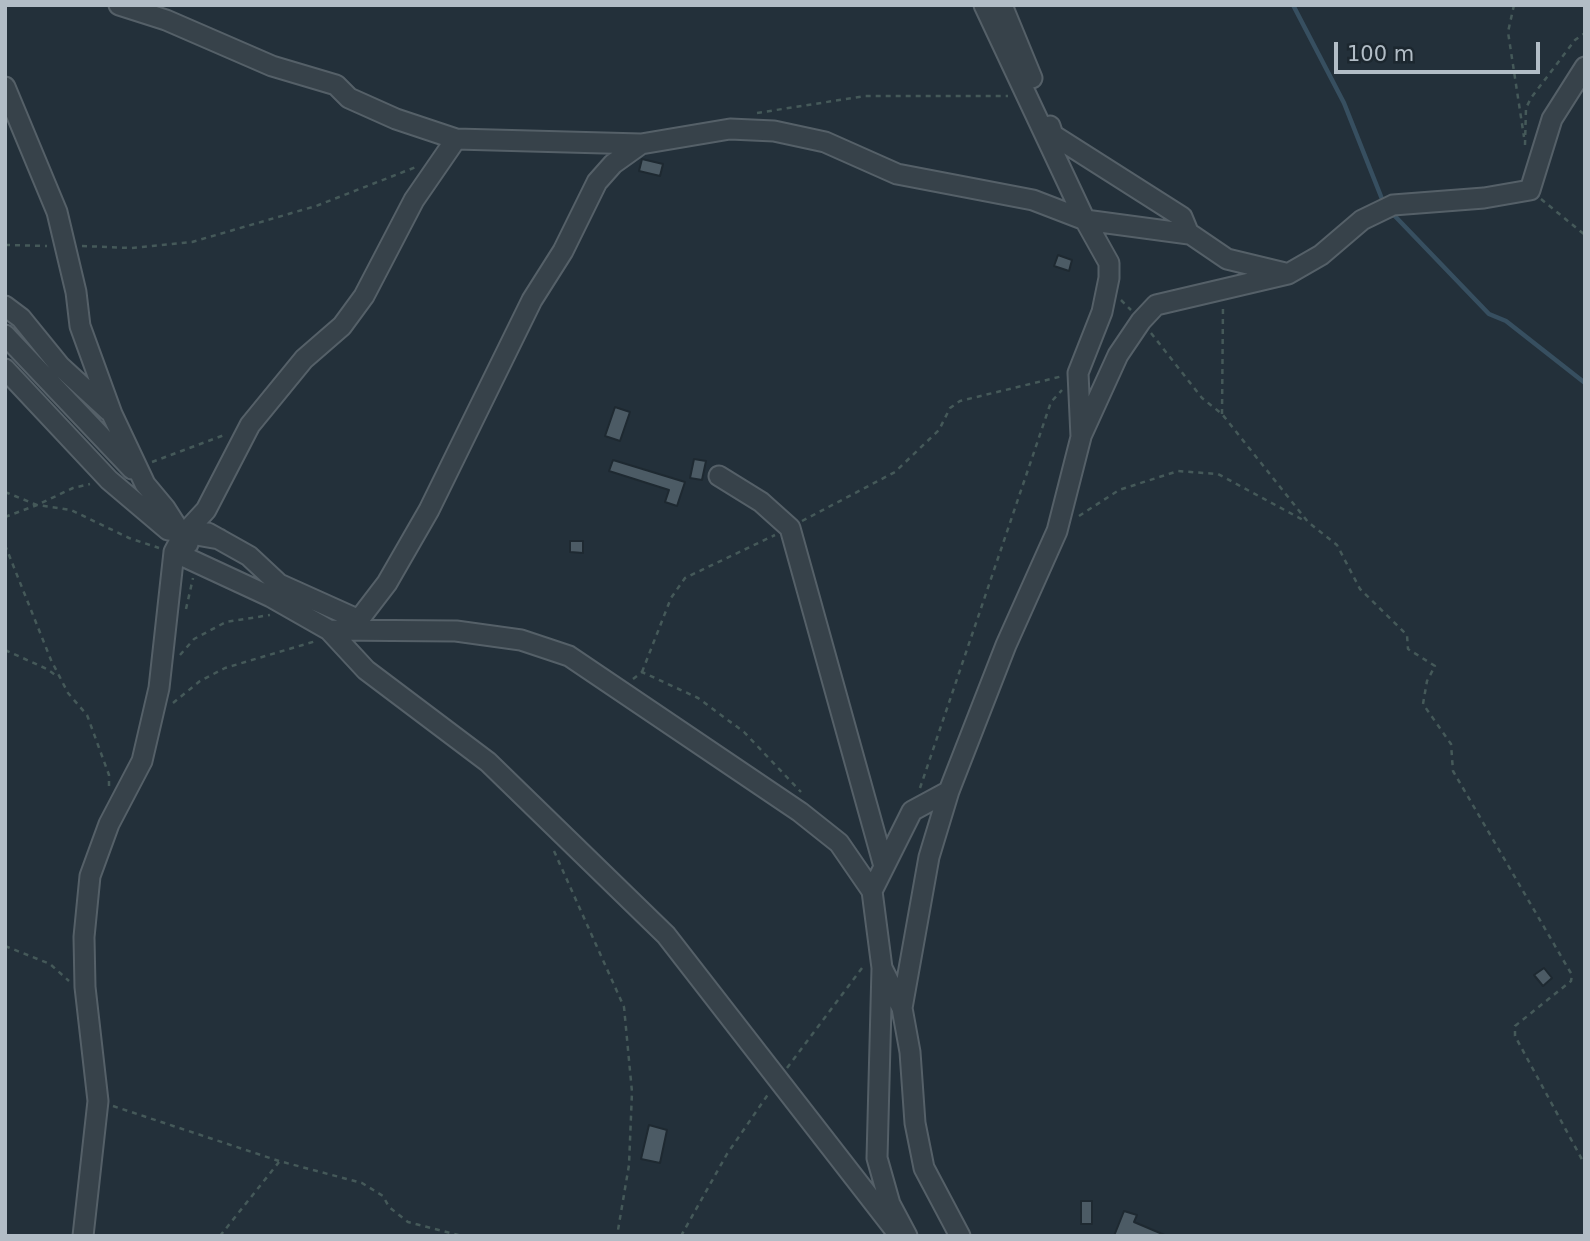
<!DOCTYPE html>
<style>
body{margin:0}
#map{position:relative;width:1590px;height:1241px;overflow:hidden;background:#23303a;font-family:"DejaVu Sans",sans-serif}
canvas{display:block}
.frame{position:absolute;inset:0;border:7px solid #b2bdc6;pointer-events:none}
.scale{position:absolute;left:1334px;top:42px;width:206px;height:32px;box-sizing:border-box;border:4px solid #b2bdc6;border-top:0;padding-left:9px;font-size:21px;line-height:24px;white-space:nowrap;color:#b2bdc6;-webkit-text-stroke:5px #1c272f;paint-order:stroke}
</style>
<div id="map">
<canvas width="1590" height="1241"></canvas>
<div class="frame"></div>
<div class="scale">100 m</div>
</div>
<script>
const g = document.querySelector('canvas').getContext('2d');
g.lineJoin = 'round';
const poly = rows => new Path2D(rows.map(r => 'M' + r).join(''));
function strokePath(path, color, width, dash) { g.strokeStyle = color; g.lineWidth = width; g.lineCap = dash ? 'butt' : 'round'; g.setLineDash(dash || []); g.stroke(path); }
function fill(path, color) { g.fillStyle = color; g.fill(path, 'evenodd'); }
const stream = poly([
 [1293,5,1344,103,1382,199],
 [1390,211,1489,314,1506,321,1585,383]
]);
const building = poly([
 [642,159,663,164,660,176,639,171,642,159],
 [1058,255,1072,260,1069,271,1054,266,1058,255],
 [615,407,630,412,620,441,605,436,615,407],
 [694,459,706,461,702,480,690,478,694,459],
 [613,460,685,482,677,506,665,502,669,490,609,471,613,460],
 [570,541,583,541,583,553,570,552,570,541],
 [1544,968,1552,978,1543,986,1534,975,1544,968],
 [649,1125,667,1130,660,1163,641,1159,649,1125],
 [1081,1201,1092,1201,1092,1224,1081,1224,1081,1201],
 [1124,1211,1137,1215,1134,1222,1167,1236,1114,1236,1124,1211]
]);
const path = poly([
 [1514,5,1508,32,1524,137],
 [757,113,865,96,1008,96],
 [1525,145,1526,108,1531,98,1575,40,1585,33],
 [1541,199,1585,235],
 [5,245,47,246],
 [82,246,131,248,192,242,316,206,416,167],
 [1121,300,1131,310],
 [1151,333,1202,398,1222,414,1308,522,1337,545,1360,589,1407,635,1408,649,1435,666,1427,681,1423,704,1451,744,1453,771,1572,975,1571,981,1515,1026,1515,1036,1585,1165],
 [1222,414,1223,305],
 [152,462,227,434],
 [5,492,37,505,73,488,90,484],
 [1079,516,1119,490,1178,471,1218,474,1305,521],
 [5,517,37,505,71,510,129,538,159,548],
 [802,521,895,472,939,430,950,408,960,401,1063,376],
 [5,545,51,660,68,693,87,715,109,775,109,788],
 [186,609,193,578],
 [5,650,47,669,58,677],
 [180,655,194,639,226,622,270,615],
 [642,672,671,598,685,578,775,535],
 [633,679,642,672,698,698,744,732,801,792],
 [173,703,200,681,225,668,316,641],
 [920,788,1051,402,1062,390],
 [554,851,624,1007,632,1092,629,1165,617,1236],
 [5,946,50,964,69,981],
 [787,1068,865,964],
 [113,1106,279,1161,362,1183,383,1196,389,1207,408,1222,462,1236],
 [220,1236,279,1162],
 [681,1236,727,1154,769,1093]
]);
const minor = poly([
 [119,5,166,20,272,66,336,85,349,98,396,119,456,139,641,144,730,129,774,131,825,142,897,174,1033,200,1085,220,1189,234],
 [1002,5,1032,78],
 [5,87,57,212,76,292,80,326,112,414,145,484,165,508,188,544],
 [1050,126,1053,135,1182,217,1189,234],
 [1180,227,1227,259,1285,273],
 [5,306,21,318,60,366,109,411],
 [5,335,132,469],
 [5,369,109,480,168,530,219,539],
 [1082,434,1118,355,1141,321,1156,305,1288,274,1321,255,1362,220,1393,205,1484,198,1530,190,1552,119,1585,67],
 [719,476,761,502,790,528,883,863],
 [208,533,249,556,279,584,359,620],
 [174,552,271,597,329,630,456,631,521,640,569,656,800,812,839,843,872,891,882,968,877,1158,890,1204,907,1236],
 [329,630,366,670,488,762,666,935,895,1230],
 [351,630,387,583,429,510,532,300,563,251,597,182,613,164,641,144],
 [872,891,912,811,949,791,1006,645,1057,531,1081,437,1078,373,1102,312,1109,278,1109,263,1085,220,984,5],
 [882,968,902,1008,910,1052,915,1123,924,1168,960,1236],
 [902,1008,929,857,949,791],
 [83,1236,98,1101,85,987,84,937,90,876,109,824,142,761,159,688,174,552,183,535,206,510,250,425,304,359,342,326,364,296,414,200,456,139]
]);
strokePath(stream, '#374f60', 4.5);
fill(building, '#4c5b65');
strokePath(building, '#1e2931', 2);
strokePath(minor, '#556068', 23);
strokePath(path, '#455959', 2.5, [5, 5]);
strokePath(minor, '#37424a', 19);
</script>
